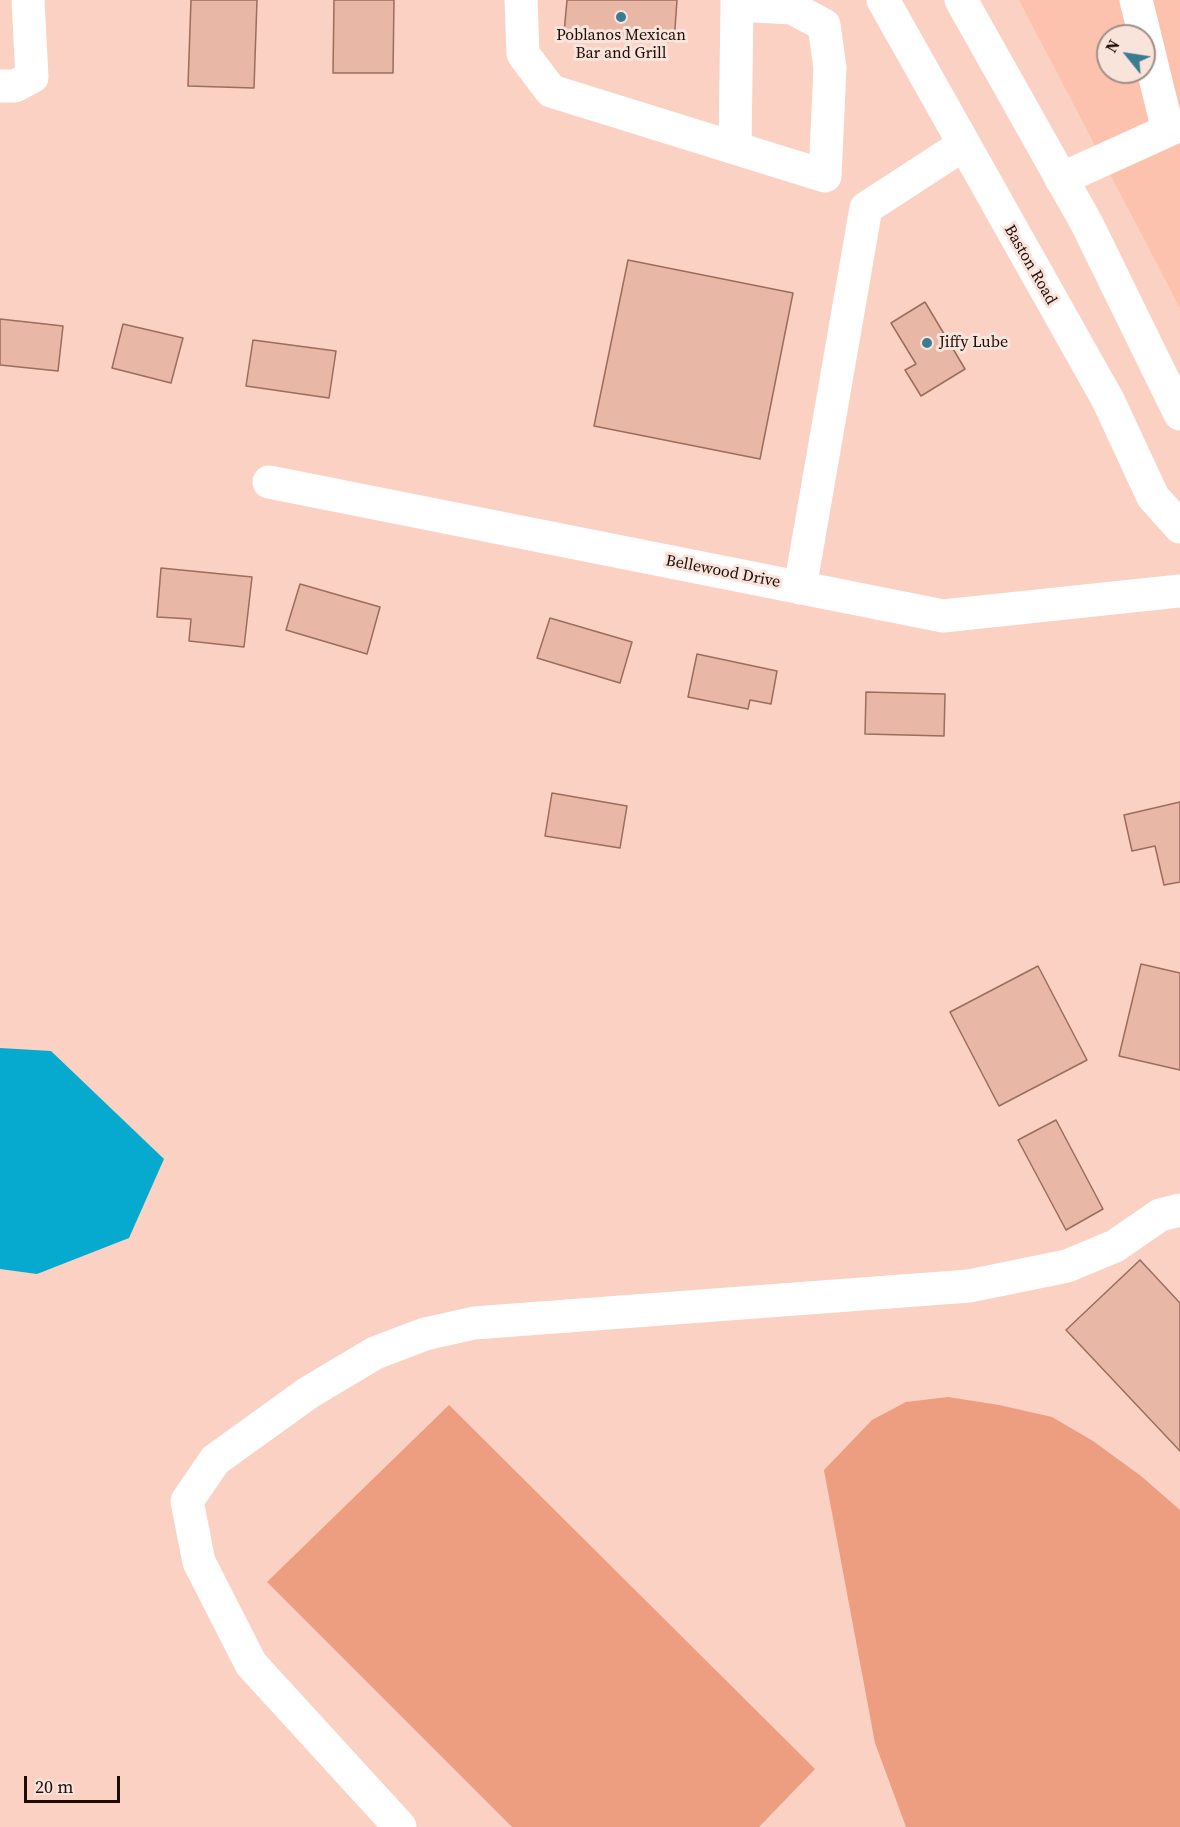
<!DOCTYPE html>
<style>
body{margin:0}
#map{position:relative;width:1180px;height:1827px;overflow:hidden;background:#fad1c2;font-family:"Source Serif 4",serif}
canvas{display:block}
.north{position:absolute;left:1096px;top:24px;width:60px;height:60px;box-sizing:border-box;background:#f9e4dc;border:2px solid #a18e87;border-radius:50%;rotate:300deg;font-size:16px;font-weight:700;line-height:24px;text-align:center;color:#1e0d07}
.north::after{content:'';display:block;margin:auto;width:21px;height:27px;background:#3c7c90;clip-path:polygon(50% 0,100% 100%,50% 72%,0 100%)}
.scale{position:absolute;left:24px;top:1776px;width:96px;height:27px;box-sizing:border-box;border:3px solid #1e0d07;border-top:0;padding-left:8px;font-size:18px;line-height:21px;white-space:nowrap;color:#1e0d07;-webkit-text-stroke:4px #f9e4dc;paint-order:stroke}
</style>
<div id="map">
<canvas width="1180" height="1827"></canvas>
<div class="north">N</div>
<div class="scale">20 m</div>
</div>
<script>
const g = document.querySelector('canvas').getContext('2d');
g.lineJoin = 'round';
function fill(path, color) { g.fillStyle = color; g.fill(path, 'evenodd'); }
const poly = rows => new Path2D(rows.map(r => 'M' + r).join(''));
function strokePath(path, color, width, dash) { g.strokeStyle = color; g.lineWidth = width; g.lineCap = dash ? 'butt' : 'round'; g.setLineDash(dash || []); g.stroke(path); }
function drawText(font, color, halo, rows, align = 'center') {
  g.font = font + ' "Source Serif 4",serif'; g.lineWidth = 6; g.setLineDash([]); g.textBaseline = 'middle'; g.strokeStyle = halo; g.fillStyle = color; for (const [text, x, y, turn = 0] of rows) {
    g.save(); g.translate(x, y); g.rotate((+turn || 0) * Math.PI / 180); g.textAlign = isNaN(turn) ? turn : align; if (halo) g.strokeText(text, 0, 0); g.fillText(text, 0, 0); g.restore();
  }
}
const built = poly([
 [1019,0,1180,0,1180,308],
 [1108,36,1144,36,1144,72,1108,72]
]);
const green = poly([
 [948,1397,999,1405,1052,1417,1093,1441,1141,1476,1180,1510,1180,1827,906,1827,875,1743,824,1470,872,1420,906,1402],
 [449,1405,815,1769,759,1827,512,1827,267,1582]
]);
const water = poly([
 [0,1048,51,1051,164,1159,129,1238,37,1274,0,1269]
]);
const building = poly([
 [191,0,257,0,254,88,188,86,191,0],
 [334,0,394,0,393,73,333,73,334,0],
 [567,0,677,0,674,42,564,33,567,0],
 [628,260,793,293,760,459,594,426,628,260],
 [925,302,965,369,921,396,905,370,916,364,891,323,925,302],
 [0,319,63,326,58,371,0,365,0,319],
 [123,324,183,338,171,383,112,368,123,324],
 [253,340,336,351,329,398,246,386,253,340],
 [161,568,252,577,244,647,189,641,191,619,157,617,161,568],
 [300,584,380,607,367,654,286,630,300,584],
 [550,618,632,642,620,683,537,658,550,618],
 [697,654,777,671,771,704,750,700,748,709,688,697,697,654],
 [866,692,945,694,944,736,865,734,866,692],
 [552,793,627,806,620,848,545,836,552,793],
 [1180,802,1180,882,1164,885,1155,846,1132,851,1124,815,1180,802],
 [1141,964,1180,973,1180,1070,1119,1056,1141,964],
 [1038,966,1087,1060,999,1106,950,1012,1038,966],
 [1056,1120,1103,1209,1066,1230,1018,1140,1056,1120],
 [1140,1260,1180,1303,1180,1451,1066,1330,1140,1260]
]);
const minor = poly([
 [521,0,523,54,551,91,825,176,830,68,824,25,792,8,737,5,737,0],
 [1136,0,1168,130],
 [0,86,15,86,32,77,28,0],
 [735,147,737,5],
 [1061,179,1180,125],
 [269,482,943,616,1180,591],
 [800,588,866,208,963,145],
 [400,1827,251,1664,199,1562,187,1501,215,1460,308,1393,375,1353,425,1334,474,1323,969,1286,1067,1266,1115,1246,1160,1215,1180,1210]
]);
const major = poly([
 [883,0,1108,400,1153,497,1180,527],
 [961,0,1087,224,1180,414]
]);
const markers = [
 [621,17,6,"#3c7c90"],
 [927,343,6,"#3c7c90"]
];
const poiNames = [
 ["Poblanos Mexican",621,36],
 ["Bar and Grill",621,54],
 ["Jiffy Lube",939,343,"left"]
];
const streetNames = [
 ["Baston Road",1030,265,60],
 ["Bellewood Drive",723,572,11]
];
fill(built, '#fdc2ad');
fill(green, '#ed9d80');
fill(water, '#06aacf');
fill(building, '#e9b7a5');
strokePath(building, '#9a6d5c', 1.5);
strokePath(minor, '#fff', 33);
strokePath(major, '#fff', 33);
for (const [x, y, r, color] of markers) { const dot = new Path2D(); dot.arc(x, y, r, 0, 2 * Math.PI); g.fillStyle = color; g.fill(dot); strokePath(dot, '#f9e4dc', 2); }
drawText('16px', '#1e0d07', '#f9e4dc', poiNames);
drawText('16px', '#1e0d07', '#f9e4dc', streetNames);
</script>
